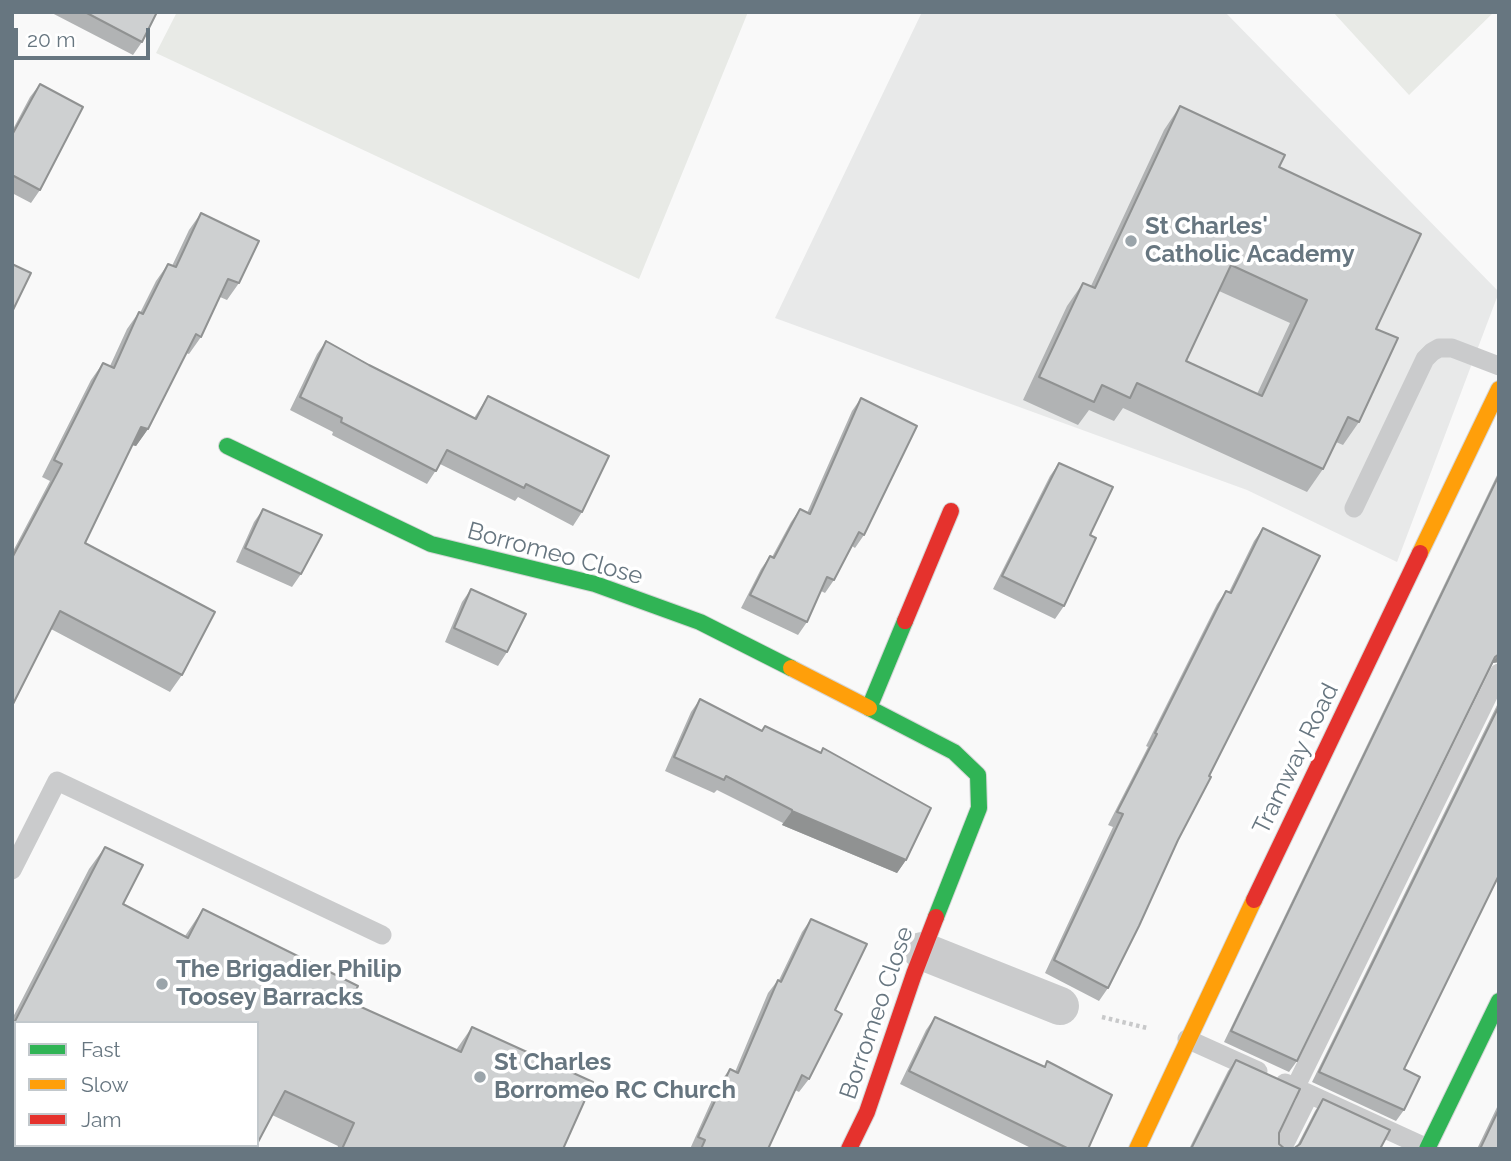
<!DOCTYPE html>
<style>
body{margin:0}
#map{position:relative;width:1511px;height:1161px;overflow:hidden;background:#f9f9f9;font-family:Raleway,sans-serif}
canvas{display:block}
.frame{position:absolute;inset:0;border:14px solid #677680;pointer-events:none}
.legend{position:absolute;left:14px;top:1021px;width:245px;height:126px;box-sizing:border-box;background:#fff;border:2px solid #c2c8cc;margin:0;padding:9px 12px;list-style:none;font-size:21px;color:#677680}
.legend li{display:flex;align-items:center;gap:14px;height:35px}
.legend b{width:35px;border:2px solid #c2c8cc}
.scale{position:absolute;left:14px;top:28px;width:136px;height:32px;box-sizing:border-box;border:4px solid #677680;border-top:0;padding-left:9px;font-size:21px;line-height:24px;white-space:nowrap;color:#677680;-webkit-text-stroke:5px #fff;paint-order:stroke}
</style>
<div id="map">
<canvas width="1511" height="1161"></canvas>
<div class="frame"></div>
<ul class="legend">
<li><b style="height:9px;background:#30b455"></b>Fast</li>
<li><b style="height:9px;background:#ff9f0a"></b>Slow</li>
<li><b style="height:9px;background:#e5322d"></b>Jam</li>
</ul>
<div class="scale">20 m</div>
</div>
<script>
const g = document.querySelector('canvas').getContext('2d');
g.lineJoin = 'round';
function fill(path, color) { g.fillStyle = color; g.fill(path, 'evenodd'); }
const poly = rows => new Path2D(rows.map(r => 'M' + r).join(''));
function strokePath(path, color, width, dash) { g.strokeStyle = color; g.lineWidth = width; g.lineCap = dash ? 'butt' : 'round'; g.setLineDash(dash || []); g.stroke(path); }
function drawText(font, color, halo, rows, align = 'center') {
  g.font = font + ' Raleway,sans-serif'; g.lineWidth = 7; g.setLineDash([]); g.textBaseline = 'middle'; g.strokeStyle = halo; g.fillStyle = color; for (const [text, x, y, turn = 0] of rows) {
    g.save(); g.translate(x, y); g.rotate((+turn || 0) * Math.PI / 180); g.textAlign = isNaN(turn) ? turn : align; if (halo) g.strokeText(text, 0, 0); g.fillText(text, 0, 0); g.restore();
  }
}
const built = poly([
 [922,12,1225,12,1499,292,1397,562,1247,490,775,318]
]);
const green = poly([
 [177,12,748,12,639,279,156,53],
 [1333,12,1494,12,1409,95]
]);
const path = poly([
 [1102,1017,1147,1028]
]);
const lane = poly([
 [1354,508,1425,359,1432,352,1439,348,1452,348,1499,366],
 [12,870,57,781,382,935],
 [1187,1039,1258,1071],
 [1285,1083,1427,1148],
 [1295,1088,1499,673],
 [1282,1149,1309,1095]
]);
const street = poly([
 [922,951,1060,1006]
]);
const fast = poly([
 [227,446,431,544,595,584,700,622,791,668],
 [905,621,869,708,954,752,978,775,979,808,936,917],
 [1427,1149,1499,1001]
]);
const slow = poly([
 [1420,553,1499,389],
 [791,668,869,708],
 [1137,1149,1254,900]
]);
const jam = poly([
 [905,621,951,511],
 [1254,900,1420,553],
 [849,1149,867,1112,914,974,936,917]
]);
const wall = poly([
 [50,12,157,12,142,42,133,55],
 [40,84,40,190,31,203,12,193,12,131,30,97],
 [1180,106,1279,167,1376,329,1359,422,1343,445,1336,442,1323,469,1307,492,1123,408,1114,421,1089,410,1078,425,1023,400,1067,306,1083,283,1091,286,1164,130],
 [1219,291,1290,323,1257,394,1186,361],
 [201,213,239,283,227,300,220,297,201,337,189,354,186,353,148,429,136,446,132,445,85,543,182,675,170,692,51,629,12,706,12,553,50,481,42,477,91,380,103,363,110,366,127,329,139,312,140,313,156,281,168,264,172,266,189,230],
 [326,341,369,365,474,418,488,396,582,512,573,526,518,497,515,501,440,464,427,484,332,435,333,432,290,410,317,354],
 [861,398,864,535,855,548,852,546,834,580,825,593,821,591,807,622,798,635,741,608,761,569,770,556,772,557,791,522,800,509,807,513,852,411],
 [1059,463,1090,535,1064,606,1055,619,993,589,1050,476],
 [1499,471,1499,662,1493,663,1297,1061,1289,1072,1224,1042],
 [263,509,301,574,292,587,236,562,254,522],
 [1263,528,1178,840,1108,988,1099,1001,1045,973,1113,827,1108,825,1148,747,1146,746,1217,604,1226,591,1229,592,1254,541],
 [471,589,507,652,498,666,445,642,462,602],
 [700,699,761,731,765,726,820,753,823,748,906,860,897,873,782,825,783,823,717,790,714,793,665,771,691,712],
 [1499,701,1499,875,1404,1069,1404,1110,1396,1121,1312,1082],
 [105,847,123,904,185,936,203,909,350,1002,456,1050,472,1027,563,1149,337,1149,338,1146,272,1115,16,1023,16,1095,12,1093,12,1019,89,869],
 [811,919,835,1010,809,1079,799,1092,795,1090,768,1149,690,1149,720,1082,730,1069,735,1072,768,993,778,980,779,980,802,932],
 [935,1017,1044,1067,1047,1061,1088,1149,1033,1149,900,1084,926,1030],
 [1236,1060,1279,1133,1279,1144,1285,1149,1189,1149,1228,1071],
 [1323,1099,1380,1149,1297,1146,1315,1111],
 [1499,1103,1499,1149,1477,1149],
 [116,1145,257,1145,255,1149,123,1149]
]);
const shadedWall = poly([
 [141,427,148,429,136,446,129,444],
 [1499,654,1499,662,1493,663,1488,668],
 [792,811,906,860,897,873,782,825]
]);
const building = poly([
 [85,12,157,12,142,42,85,12],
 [40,84,83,107,40,190,12,175,12,135,40,84],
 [1180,106,1285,155,1279,167,1421,234,1376,329,1398,338,1359,422,1348,417,1323,469,1137,383,1130,398,1102,385,1094,402,1039,377,1083,283,1095,288,1180,106],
 [1231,265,1307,300,1262,396,1186,361,1231,265],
 [201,213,259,241,239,283,228,279,201,337,196,334,148,429,141,427,85,543,215,612,182,675,60,611,12,706,12,558,62,464,54,460,103,363,114,368,139,312,143,314,168,264,176,267,201,213],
 [12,264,31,273,12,312,12,264],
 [326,341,369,365,476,419,488,396,609,456,582,512,526,484,524,488,447,450,436,471,341,422,342,418,300,397,326,341],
 [861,398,917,426,864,535,859,532,834,580,827,577,807,622,750,595,770,556,774,558,800,509,810,514,861,398],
 [1059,463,1113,487,1090,535,1096,538,1064,606,1002,576,1059,463],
 [1499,475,1499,654,1495,657,1297,1061,1231,1031,1499,475],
 [263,509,322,535,301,574,245,548,263,509],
 [1263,528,1320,556,1209,776,1211,777,1178,840,1139,926,1108,988,1054,960,1123,814,1117,812,1157,734,1155,733,1226,591,1231,593,1263,528],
 [471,589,526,614,507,652,454,628,471,589],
 [700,699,762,731,765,726,821,753,823,748,931,808,906,860,792,811,792,810,726,776,724,780,674,757,700,699],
 [1499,706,1499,875,1404,1069,1420,1077,1404,1110,1319,1072,1499,706],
 [105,847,143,865,123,904,188,938,203,909,358,986,350,1002,461,1052,472,1027,593,1082,563,1149,342,1149,354,1123,285,1091,257,1144,257,1023,16,1023,16,1064,12,1063,12,1027,105,847],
 [811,919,867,944,835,1010,842,1014,809,1079,802,1075,768,1149,701,1149,705,1140,698,1137,730,1069,738,1073,778,980,781,982,811,919],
 [935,1017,1045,1067,1047,1061,1112,1095,1088,1149,1069,1149,909,1071,935,1017],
 [1236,1060,1300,1089,1279,1133,1279,1144,1285,1149,1191,1149,1236,1060],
 [1323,1099,1390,1130,1380,1149,1293,1149,1300,1144,1323,1099],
 [1499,1109,1499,1149,1480,1149,1499,1109],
 [177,1145,257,1145,255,1149,184,1149,177,1145]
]);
const markers = [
 [1131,241,7,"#9aa4aa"],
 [162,984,7,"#9aa4aa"],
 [480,1077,7,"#9aa4aa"]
];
const poiNames = [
 ["St Charles'",1145,227],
 ["Catholic Academy",1145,255],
 ["The Brigadier Philip",176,970],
 ["Toosey Barracks",176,998],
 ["St Charles",494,1063],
 ["Borromeo RC Church",494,1091]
];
const streetNames = [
 ["Borromeo Close",555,554,15],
 ["Tramway Road",1296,759,-64],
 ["Borromeo Close",877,1013,-71]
];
fill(built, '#e8e9e9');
fill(green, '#e8eae6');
strokePath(fast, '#d5d6d7', 18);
strokePath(slow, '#d5d6d7', 18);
strokePath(jam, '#d5d6d7', 18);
strokePath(path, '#c8c9ca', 4.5, [3.5, 3.5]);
strokePath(lane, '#cacbcc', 19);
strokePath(street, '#cacbcc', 38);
strokePath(fast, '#30b455', 16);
strokePath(slow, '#ff9f0a', 16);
strokePath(jam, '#e5322d', 16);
fill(wall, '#b1b3b4');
fill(shadedWall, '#909292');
fill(building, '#ced0d1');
strokePath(building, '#909292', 2);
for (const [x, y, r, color] of markers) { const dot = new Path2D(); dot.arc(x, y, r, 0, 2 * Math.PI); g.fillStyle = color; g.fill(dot); strokePath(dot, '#fff', 2.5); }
drawText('bold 24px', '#677680', '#fff', poiNames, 'left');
drawText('24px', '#677680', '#fff', streetNames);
</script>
